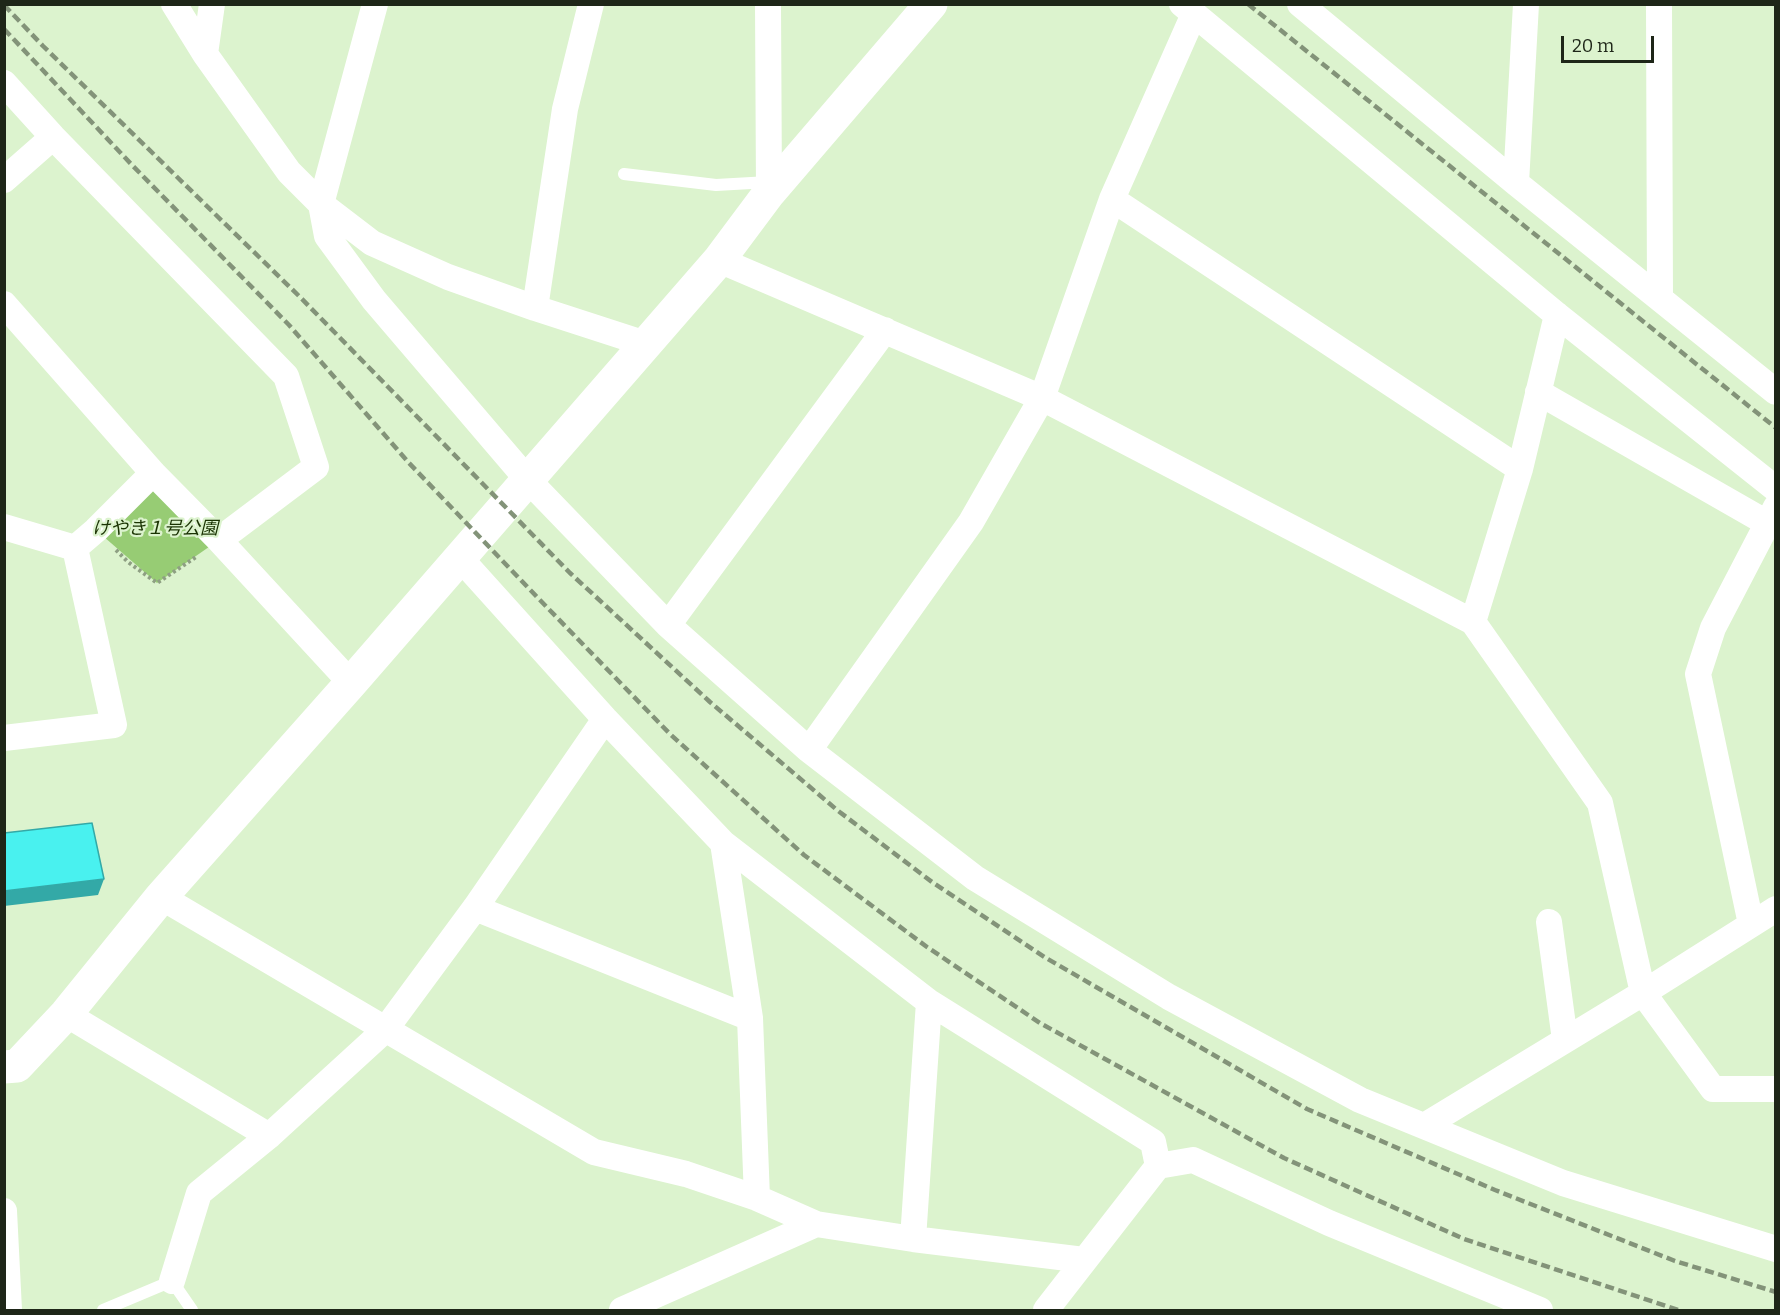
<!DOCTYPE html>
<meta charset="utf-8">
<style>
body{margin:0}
#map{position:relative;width:1780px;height:1315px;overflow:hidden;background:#dcf3ce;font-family:Bitter,serif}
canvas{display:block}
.frame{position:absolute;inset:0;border:6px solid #1e2618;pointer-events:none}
.scale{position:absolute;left:1561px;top:36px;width:93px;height:27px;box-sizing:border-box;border:3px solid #1e2618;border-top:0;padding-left:8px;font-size:18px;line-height:21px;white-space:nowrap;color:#1e2618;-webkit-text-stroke:4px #dcf3ce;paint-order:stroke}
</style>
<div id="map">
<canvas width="1780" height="1315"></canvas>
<div class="frame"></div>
<div class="scale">20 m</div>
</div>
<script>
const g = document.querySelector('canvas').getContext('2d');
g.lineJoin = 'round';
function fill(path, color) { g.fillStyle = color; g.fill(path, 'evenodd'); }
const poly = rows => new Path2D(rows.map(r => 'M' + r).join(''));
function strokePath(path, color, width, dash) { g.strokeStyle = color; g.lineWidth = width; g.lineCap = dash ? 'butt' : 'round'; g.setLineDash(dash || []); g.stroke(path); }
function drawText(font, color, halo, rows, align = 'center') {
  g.font = font + ' Bitter,"Noto Sans JP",serif'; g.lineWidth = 4.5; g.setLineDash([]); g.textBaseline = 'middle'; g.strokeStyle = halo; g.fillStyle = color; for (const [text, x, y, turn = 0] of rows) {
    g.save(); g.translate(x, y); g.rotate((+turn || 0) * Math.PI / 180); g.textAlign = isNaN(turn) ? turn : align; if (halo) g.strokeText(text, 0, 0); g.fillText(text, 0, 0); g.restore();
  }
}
const green = poly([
 [153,473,219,540,157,583,96,530]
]);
const path = poly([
 [116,550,128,562,157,583,196,557]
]);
const lane = poly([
 [624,174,716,185,769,182],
 [103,1310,172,1281,192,1310]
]);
const street = poly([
 [174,4,205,54,289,172,321,204,372,243,448,277,535,308,646,344],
 [375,4,321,204,327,236,374,300,527,479,668,625,809,750,975,878,1169,997,1360,1100,1563,1183,1776,1249],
 [768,4,769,193],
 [1182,4,1557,315,1776,489],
 [1300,4,1516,183,1776,392],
 [1659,4,1660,298],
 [205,54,212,4],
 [4,83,53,137,286,376,316,467,219,540],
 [4,180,53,137],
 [1516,183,1526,4],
 [1112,199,1520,469],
 [719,260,1042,398,1473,622],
 [4,304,153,473,219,540,351,683],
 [535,308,565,109,591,4],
 [1557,315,1520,469,1473,622,1600,803,1643,993,1713,1089,1776,1089],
 [1538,392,1767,523],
 [4,527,75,548],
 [460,558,605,719,723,843,929,1002],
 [668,625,885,330],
 [4,738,114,725,75,548,96,530,153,473],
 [809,750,971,522,1042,398,1112,199,1194,14],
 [723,843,750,1018,757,1198],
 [161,897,594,1152,686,1174,757,1198,816,1224,913,1239,1084,1260],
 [475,908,750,1018],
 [1549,922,1565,1040],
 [1751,924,1698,674,1713,628,1776,507],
 [66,1014,269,1136],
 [1424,1126,1643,993,1776,909],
 [4,1211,9,1310],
 [913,1239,929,1002,1153,1142,1158,1166],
 [172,1281,199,1193,269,1136,385,1030,475,908,605,719],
 [622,1310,816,1224],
 [1046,1310,1158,1166,1193,1160,1329,1223,1540,1310]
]);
const secondary = poly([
 [4,1067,17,1066,66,1014,161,897,351,683,719,260,769,193,931,4]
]);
const rail = poly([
 [1248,4,1776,428],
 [4,5,43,46,301,298,570,573,710,702,837,810,932,882,1046,958,1307,1109,1495,1190,1675,1261,1776,1292],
 [4,29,132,165,289,325,409,463,537,597,670,734,804,855,927,947,1040,1023,1284,1158,1464,1239,1678,1310]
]);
const shadedWall = poly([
 [104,879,98,895,4,906,4,891]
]);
const building = poly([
 [92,823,104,879,4,891,4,833,92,823]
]);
const parkNames = [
 ["けやき１号公園",155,529]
];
fill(green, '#97cc74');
strokePath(path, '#8e9f83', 4, [3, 3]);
strokePath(lane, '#fff', 12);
strokePath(street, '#fff', 26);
strokePath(secondary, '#fff', 33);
strokePath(rail, '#839379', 4.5, [9, 4.5]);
fill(shadedWall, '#33a9a7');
fill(building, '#49f1ef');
strokePath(building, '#33a9a7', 1.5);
drawText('italic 18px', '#1a3303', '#dcf3ce', parkNames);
</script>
